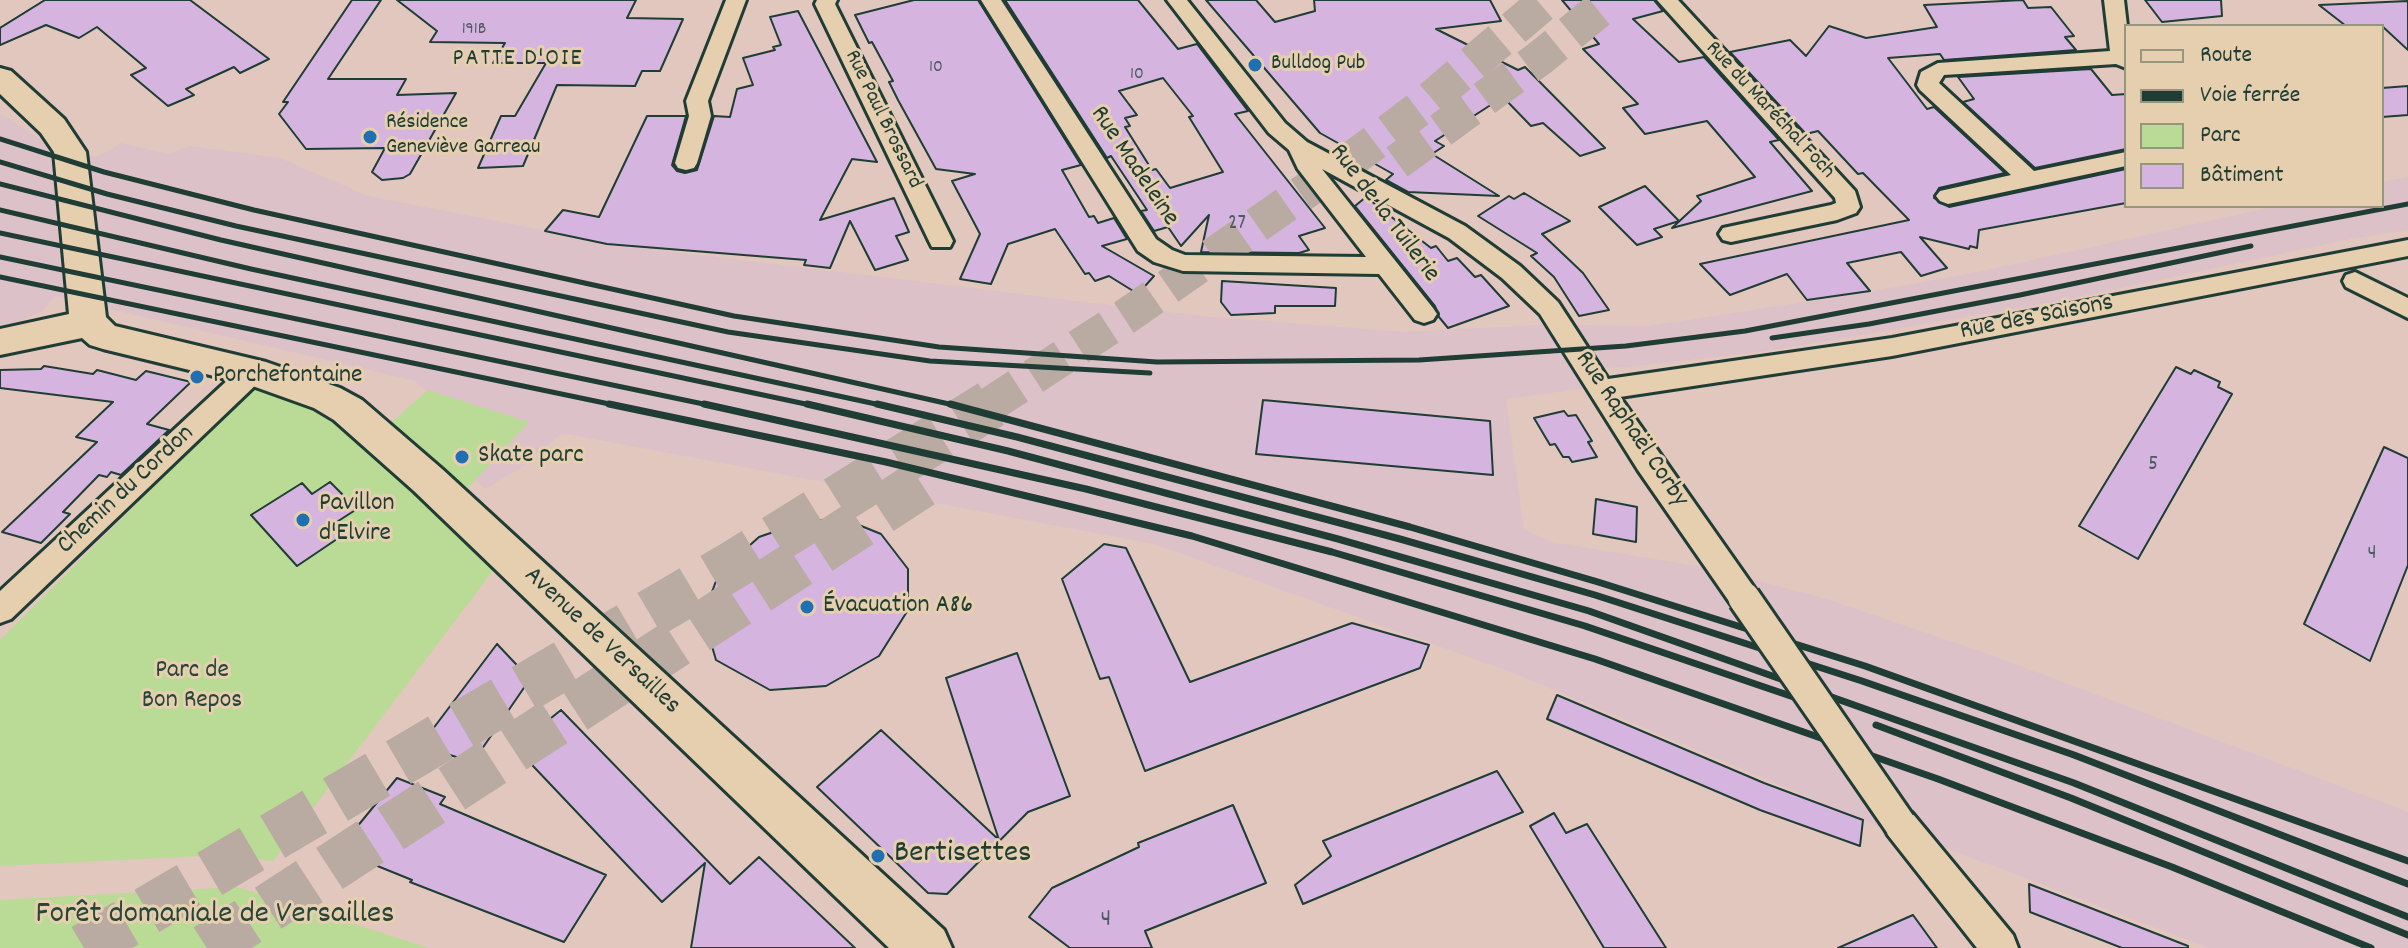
<!DOCTYPE html>
<meta charset="utf-8">
<style>
body{margin:0}
#map{position:relative;width:2408px;height:948px;overflow:hidden;background:#e1c7be;font-family:Dekko,sans-serif}
canvas{display:block}
.legend{position:absolute;left:2124px;top:24px;width:260px;height:184px;box-sizing:border-box;background:#e6cfaf;border:2px solid #96957e;margin:0;padding:10px 14px;list-style:none;font-size:24px;color:#1f3d34}
.legend li{display:flex;align-items:center;gap:16px;height:40px}
.legend b{width:40px;border:2px solid #96957e}
</style>
<div id="map">
<canvas width="2408" height="948"></canvas>
<ul class="legend">
<li><b style="height:10px;background:#e6cfaf"></b>Route</li>
<li><b style="height:10px;background:#1f3d34"></b>Voie ferrée</li>
<li><b style="height:22px;background:#b9db95"></b>Parc</li>
<li><b style="height:22px;background:#d5b4e0"></b>Bâtiment</li>
</ul>
</div>
<script>
const g = document.querySelector('canvas').getContext('2d');
g.lineJoin = 'round';
function fill(path, color) { g.fillStyle = color; g.fill(path, 'evenodd'); }
const poly = rows => new Path2D(rows.map(r => 'M' + r).join(''));
function strokePath(path, color, width, dash) { g.strokeStyle = color; g.lineWidth = width; g.lineCap = dash ? 'butt' : 'round'; g.setLineDash(dash || []); g.stroke(path); }
function drawText(font, color, halo, rows, align = 'center') {
  g.font = font + ' Dekko,sans-serif'; g.lineWidth = 6; g.setLineDash([]); g.textBaseline = 'middle'; g.strokeStyle = halo; g.fillStyle = color; for (const [text, x, y, turn = 0] of rows) {
    g.save(); g.translate(x, y); g.rotate((+turn || 0) * Math.PI / 180); g.textAlign = isNaN(turn) ? turn : align; if (halo) g.strokeText(text, 0, 0); g.fillText(text, 0, 0); g.restore();
  }
}
const built = poly([
 [0,113,50,146,97,157,121,143,168,154,189,146,280,158,368,196,619,245,1201,316,1404,332,1540,325,1649,326,1857,294,1978,272,2276,206,2382,206,2382,182,2408,177,2408,230,2351,239,2059,301,1775,350,1628,367,1574,369,1588,388,1506,399,1524,529,1551,542,1709,568,1827,599,2002,659,2408,812,2408,948,2209,948,1933,843,1885,829,1516,674,1154,544,562,433,522,467,485,489,411,418,432,397,415,381,55,296,42,311,20,321,0,325]
]);
const green = poly([
 [254,387,323,404,498,564,273,861,222,855,0,866,0,640],
 [428,390,529,422,464,492,392,422],
 [237,887,429,948,0,948,0,900]
]);
const building = poly([
 [45,0,190,0,269,59,240,73,234,67,186,89,194,95,168,106,131,75,146,68,97,27,79,38,46,25,0,45,0,28,45,0],
 [352,0,381,0,328,79,406,79,397,95,456,93,410,174,403,178,382,180,372,172,385,148,306,149,279,114,288,102,283,102,352,0],
 [397,0,636,0,627,18,683,19,660,71,642,71,635,86,557,85,523,166,478,168,501,116,515,116,546,63,493,63,505,43,430,42,437,31,397,0],
 [914,0,978,0,1081,165,1062,170,1089,217,1094,216,1098,223,1114,218,1127,239,1102,246,1154,276,1138,294,1109,276,1095,281,1089,273,1085,274,1055,229,1008,244,991,284,960,279,980,234,952,181,975,174,936,169,898,100,889,82,893,81,872,42,869,43,855,15,914,0],
 [1005,0,1138,0,1178,49,1197,44,1248,111,1235,114,1325,228,1299,236,1309,250,1299,253,1201,252,1209,215,1181,246,1168,227,1154,231,1141,211,1147,210,1111,156,1107,158,1005,0],
 [1163,78,1193,116,1189,117,1223,172,1170,188,1156,169,1152,170,1125,127,1130,126,1125,118,1137,115,1119,91,1163,78],
 [1206,0,1256,0,1275,22,1315,11,1314,0,1490,0,1501,21,1436,29,1518,70,1525,67,1605,148,1580,156,1543,123,1531,126,1503,97,1435,141,1444,146,1432,154,1499,196,1408,192,1386,180,1393,174,1320,133,1206,0],
 [1562,0,1654,0,1663,11,1633,19,1679,62,1704,57,1779,140,1770,142,1812,191,1672,228,1701,201,1697,196,1755,177,1707,121,1645,134,1623,108,1638,104,1583,49,1599,44,1562,0],
 [2023,0,2028,8,2051,7,2074,36,2065,37,2076,50,1944,60,1940,54,1888,58,1927,109,1934,107,2005,173,1939,188,1934,198,1949,207,2126,169,2126,203,1979,230,1977,248,1970,246,1969,249,1920,237,1947,268,1921,276,1901,252,1847,263,1870,291,1807,300,1787,274,1730,295,1700,264,1909,220,1863,173,1858,174,1818,131,1806,134,1730,52,1790,40,1806,56,1829,26,1866,38,1937,27,1924,5,2023,0],
 [2145,0,2221,0,2222,16,2162,22,2145,0],
 [2408,1,2408,50,2382,26,2346,26,2319,5,2408,1],
 [798,11,877,162,852,159,820,220,894,198,909,232,896,236,908,260,875,270,850,221,830,268,804,265,806,260,607,244,545,231,563,210,599,217,647,116,686,116,672,165,677,171,685,173,697,170,714,116,730,117,737,89,753,85,743,58,775,50,773,47,781,45,770,17,798,11],
 [2091,69,2112,95,2126,94,2126,149,2035,168,1963,102,1974,99,1958,77,2091,69],
 [2408,86,2408,115,2382,117,2382,88,2408,86],
 [1645,186,1679,221,1654,229,1662,237,1637,245,1599,207,1645,186],
 [1524,193,1570,221,1542,234,1583,273,1609,310,1579,316,1554,277,1531,256,1537,253,1478,216,1509,196,1514,199,1524,193],
 [1366,197,1431,248,1436,246,1448,261,1457,258,1475,277,1481,275,1509,306,1448,328,1439,317,1435,306,1355,206,1366,197],
 [1222,281,1336,288,1335,306,1275,306,1275,313,1231,315,1221,302,1222,281],
 [44,366,93,374,97,370,136,380,146,371,191,382,147,424,169,430,121,475,111,472,107,477,99,475,63,512,70,514,41,543,2,532,97,442,76,437,113,402,0,388,0,370,41,369,44,366],
 [2176,367,2191,374,2194,370,2220,382,2218,387,2232,394,2138,559,2079,526,2176,367],
 [1263,400,1490,421,1493,475,1256,454,1263,400],
 [1564,411,1568,416,1576,415,1592,441,1588,442,1597,457,1572,462,1569,457,1563,457,1555,444,1550,445,1534,418,1564,411],
 [2384,447,2408,458,2408,565,2370,661,2304,624,2384,447],
 [330,482,357,509,332,525,343,535,297,566,251,515,302,483,312,494,330,482],
 [1596,499,1637,507,1636,542,1593,534,1596,499],
 [808,520,849,521,881,534,908,569,908,610,879,656,826,686,770,690,716,660,703,616,719,573,759,537,808,520],
 [1104,544,1126,548,1190,682,1352,623,1429,645,1420,668,1145,771,1109,677,1100,679,1062,579,1104,544],
 [497,644,530,679,473,762,420,746,497,644],
 [1017,653,1070,796,1028,812,947,894,928,893,817,787,881,730,999,840,946,678,1017,653],
 [1557,695,1764,783,1863,820,1860,846,1760,810,1547,719,1557,695],
 [561,710,730,884,759,857,855,948,691,948,705,863,662,902,515,747,561,710],
 [1497,771,1523,812,1303,904,1295,885,1331,856,1323,841,1497,771],
 [397,778,445,797,440,804,606,875,564,942,410,882,412,880,338,850,397,778],
 [1233,805,1266,883,1145,931,1152,948,1070,948,1029,917,1052,888,1139,847,1138,843,1233,805],
 [1554,813,1566,833,1587,824,1666,948,1604,948,1530,826,1554,813],
 [2029,884,2188,946,2188,948,2122,948,2030,912,2029,884],
 [1913,915,1937,948,1838,948,1913,915]
]);
const highwayTunnelFar1 = poly([
 [1397,162,1540,58,1611,0],
 [988,406,1125,317,1363,151,1419,109,1547,0]
]);
const highwayTunnel = poly([
 [84,948,735,564,991,404],
 [207,948,930,478]
]);
const street = poly([
 [726,0,746,0,708,101,711,116,697,163,694,168,686,170,678,168,675,163,689,116,686,101,726,0],
 [817,0,837,0,835,4,953,241,950,247,932,247,929,241,815,4,817,0],
 [981,0,1001,0,1156,239,1172,250,1185,255,1366,257,1298,169,1289,150,1269,133,1167,0,1187,0,1285,123,1307,142,1465,226,1520,266,1558,302,1608,379,1892,338,2408,240,2408,256,1892,356,1620,397,1755,589,1759,598,1755,607,1744,611,1733,607,1638,470,1540,314,1502,278,1449,238,1322,169,1433,308,1437,314,1433,320,1424,323,1415,320,1379,274,1183,271,1154,262,1138,251,981,0],
 [1657,0,1678,0,1855,191,1860,207,1856,213,1837,220,1731,242,1723,240,1719,234,1723,228,1831,205,1836,203,1835,198,1657,0],
 [2104,0,2124,0,2127,26,2126,68,2116,64,1944,75,1939,83,2034,171,2126,152,2126,166,1948,204,1940,201,1936,196,1940,191,2011,175,1920,90,1917,85,1921,72,1938,63,2110,51,2104,0],
 [2355,272,2408,298,2408,318,2346,287,2343,281,2346,275,2355,272],
 [253,362,262,365,266,372,262,379,11,619,0,623,0,591,244,365,253,362],
 [1900,808,1912,813,2013,935,2018,948,1977,948,1888,835,1883,824,1888,813,1900,808]
]);
const secondary = poly([
 [0,68,11,71,64,119,86,152,106,317,115,326,266,362,340,388,362,400,442,469,944,930,952,948,889,948,414,491,334,420,314,408,247,384,103,349,90,345,82,338,0,355,0,329,69,314,54,152,41,133,0,94,0,68]
]);
const railFar1 = poly([
 [0,139,104,172,254,210,734,316,939,347,1157,362,1419,360,1626,346,1745,331,2408,204],
 [0,162,107,194,236,226,728,332,930,361,1150,373],
 [0,184,221,240,958,406],
 [0,210,251,269,885,406],
 [0,233,815,406],
 [0,257,713,406],
 [0,277,619,406],
 [1772,338,1869,324,2020,295,2251,246]
]);
const rail = poly([
 [609,404,886,462,1192,536,1595,659,1938,779,2172,867,2371,948],
 [704,404,1086,489,1332,552,1585,626,1820,706],
 [807,404,1008,451,1338,539,1589,611,2074,783,2408,917],
 [877,404,1017,437,1400,539,1595,595,1862,681,2074,755,2408,884],
 [950,404,1410,527,1598,582,1865,666,2408,861],
 [1876,725,2071,798,2408,935]
]);
const streetBridge = poly([
 [1744,598,1900,824]
]);
const markers = [
 [1255,65,8,"#1f6fb2"],
 [370,137,8,"#1f6fb2"],
 [197,377,8,"#1f6fb2"],
 [462,457,8,"#1f6fb2"],
 [303,520,8,"#1f6fb2"],
 [807,607,8,"#1f6fb2"],
 [878,856,8,"#1f6fb2"]
];
const farNumbernames = [
 ["191B",474,31],
 ["10",936,69],
 ["10",1137,76]
];
const farPoinames = [
 ["Bulldog Pub",1271,65],
 ["Résidence",386,124],
 ["Geneviève Garreau",386,149]
];
const farStreetnames = [
 ["Rue du Maréchal Foch",1769,111,47],
 ["Rue Paul Brossard",882,120,64]
];
const numberNames = [
 ["27",1237,225],
 ["5",2153,466],
 ["4",2372,555]
];
const farNeighbourhoodnames = [
 ["PATTE D'OIE",518,61]
];
const streetNames = [
 ["Rue Madeleine",1133,167,56],
 ["Rue de la Tuilerie",1383,214,53],
 ["Rue des Saisons",2037,319,-11],
 ["Rue Raphaël Corby",1630,430,56],
 ["Chemin du Cordon",127,491,-43],
 ["Avenue de Versailles",601,642,43]
];
const poiNames = [
 ["Porchefontaine",213,377],
 ["Skate parc",478,457],
 ["Pavillon",319,505],
 ["d'Elvire",319,535],
 ["Évacuation A86",823,607]
];
const parkNames = [
 ["Parc de",192,672],
 ["Bon Repos",192,702]
];
const nearNumbernames = [
 ["4",1106,921]
];
const nearPoinames = [
 ["Bertisettes",894,856]
];
const nearParknames = [
 ["Forêt domaniale de Versailles",215,917]
];
fill(built, '#ddc1c8');
fill(green, '#b9db95');
fill(building, '#d5b4e0');
strokePath(building, '#1f3d34', 2);
strokePath(highwayTunnelFar1, '#baaba2', 36, [36, 18]);
strokePath(highwayTunnel, '#baaba2', 49, [49, 24]);
strokePath(street, '#1f3d34', 6);
strokePath(secondary, '#1f3d34', 6);
fill(street, '#e6cfaf');
fill(secondary, '#e6cfaf');
strokePath(railFar1, '#1f3d34', 5);
strokePath(rail, '#1f3d34', 7);
strokePath(streetBridge, '#1f3d34', 37, []);
strokePath(streetBridge, '#e6cfaf', 31);
for (const [x, y, r, color] of markers) { const dot = new Path2D(); dot.arc(x, y, r, 0, 2 * Math.PI); g.fillStyle = color; g.fill(dot); strokePath(dot, '#e6cfaf', 3); }
drawText('18px', '#4c5b5f', null, farNumbernames);
drawText('22px', '#1f3d34', '#e6cfaf', farPoinames, 'left');
drawText('22px', '#1f3d34', '#e6cfaf', farStreetnames);
drawText('22px', '#4c5b5f', null, numberNames);
g.letterSpacing = '2px';
drawText('24px', '#1f3d34', '#e6cfaf', farNeighbourhoodnames);
g.letterSpacing = '0px';
drawText('26px', '#1f3d34', '#e6cfaf', streetNames);
drawText('26px', '#1f3d34', '#e6cfaf', poiNames, 'left');
drawText('26px', '#274539', '#e6cfaf', parkNames);
drawText('26px', '#4c5b5f', null, nearNumbernames);
drawText('32px', '#1f3d34', '#e6cfaf', nearPoinames, 'left');
drawText('32px', '#274539', '#e6cfaf', nearParknames);
</script>
